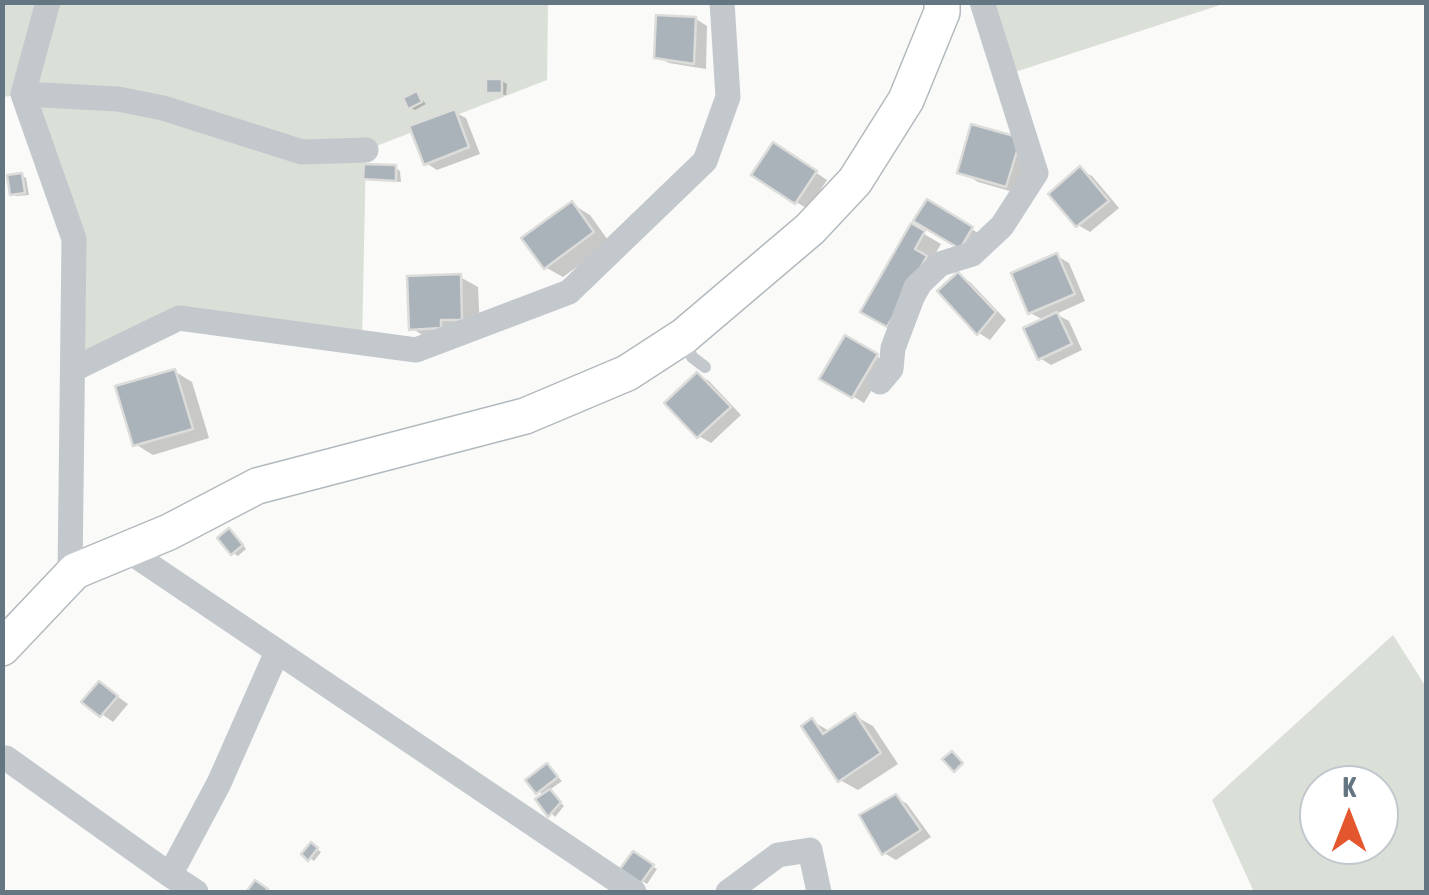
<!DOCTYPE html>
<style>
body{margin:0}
#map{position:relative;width:1429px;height:895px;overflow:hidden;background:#fafaf8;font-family:"Asap Condensed",sans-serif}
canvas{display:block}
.frame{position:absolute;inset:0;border:5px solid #657683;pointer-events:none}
.north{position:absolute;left:1299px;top:765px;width:100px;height:100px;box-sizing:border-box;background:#fff;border:2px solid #c1c8cd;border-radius:50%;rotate:0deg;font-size:28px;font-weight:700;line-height:40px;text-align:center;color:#657683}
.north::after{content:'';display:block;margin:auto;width:35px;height:45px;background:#e4572e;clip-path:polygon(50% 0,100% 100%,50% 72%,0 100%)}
</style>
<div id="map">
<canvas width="1429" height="895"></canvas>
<div class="frame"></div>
<div class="north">K</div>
</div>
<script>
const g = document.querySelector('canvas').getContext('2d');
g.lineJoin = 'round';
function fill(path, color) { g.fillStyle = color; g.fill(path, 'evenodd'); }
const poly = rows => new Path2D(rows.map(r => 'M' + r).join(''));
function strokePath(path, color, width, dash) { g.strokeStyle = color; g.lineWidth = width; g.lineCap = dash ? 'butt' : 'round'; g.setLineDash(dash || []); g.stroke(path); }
const green = poly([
 [982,2,1226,3,1006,75],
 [2,3,548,3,547,80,366,150,362,342,180,318,74,369,74,239,23,94,3,97],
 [1393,635,1426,687,1426,892,1254,892,1212,800],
 [1319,785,1379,785,1379,845,1319,845]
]);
const shadow = poly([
 [696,19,707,26,706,69,669,63,657,57],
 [502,81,507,84,506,95,489,91],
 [417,94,426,104,415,110,410,107],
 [454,112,466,118,480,154,437,170,426,163],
 [973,127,1038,150,1024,195,978,182,960,171],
 [785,152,827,180,808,209,796,202],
 [395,168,400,171,401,182,366,178],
 [1080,170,1092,176,1119,208,1090,232,1078,225],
 [21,175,26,178,29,195,17,196,12,194],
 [928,203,983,236,972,253,917,221],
 [572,204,590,215,610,243,563,277,545,267],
 [912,227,941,244,931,261,943,268,905,335,864,311],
 [1057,256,1069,263,1085,301,1056,314,1069,321,1082,350,1051,365,1040,358,1044,320,1030,313],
 [959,275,970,282,1006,320,990,340,979,333],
 [460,277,478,287,480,329,429,339,411,328],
 [846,339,888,363,864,403,823,378],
 [174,371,192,382,209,438,153,455,135,444],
 [698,375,709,381,741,415,711,443,699,436,668,403],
 [234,534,246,549,238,556,233,553],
 [100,684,128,704,113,722,85,702],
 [855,716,873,726,898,764,858,790,840,780,812,721,831,732],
 [547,766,562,781,548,791,564,806,555,817,539,800,544,796,528,780],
 [896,797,907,804,931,837,896,860,884,853],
 [311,845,321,852,314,861,310,858],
 [634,854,657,869,647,884,623,869]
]);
const building = poly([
 [656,15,696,17,694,64,654,58,656,15],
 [486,79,502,79,502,93,486,93,486,79],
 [417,91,422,102,408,109,403,98,417,91],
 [455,109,469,147,424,165,409,126,455,109],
 [971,124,1021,138,1006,187,957,173,971,124],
 [773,142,817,171,795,204,751,175,773,142],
 [364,164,396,165,396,181,363,179,364,164],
 [1080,166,1109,201,1076,227,1048,194,1080,166],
 [22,173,25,193,10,195,7,175,22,173],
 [927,199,973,227,960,249,913,221,927,199],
 [572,201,594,232,544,269,521,238,572,201],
 [911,223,925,231,915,249,927,256,887,327,860,312,911,223],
 [1057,253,1075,294,1028,314,1011,273,1057,253],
 [958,272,996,312,977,335,937,291,958,272],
 [461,274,462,320,441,320,441,328,409,330,407,276,461,274],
 [1057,312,1072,344,1038,360,1023,328,1057,312],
 [845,335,878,354,852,398,819,379,845,335],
 [175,369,193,429,133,446,115,386,175,369],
 [697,372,731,407,697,438,664,403,697,372],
 [229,528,243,545,231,555,217,538,229,528],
 [99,681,118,696,100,717,81,702,99,681],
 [855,713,881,753,838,782,801,726,812,718,823,734,855,713],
 [952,751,963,763,954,772,942,759,952,751],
 [547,763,558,777,536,794,525,780,547,763],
 [550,789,561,802,548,817,535,799,550,789],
 [896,794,921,830,882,855,859,815,896,794],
 [311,842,318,848,308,861,301,854,311,842],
 [633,851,654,865,641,883,620,869,633,851],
 [255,880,268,889,265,892,246,892,255,880]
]);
const lane = poly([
 [684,338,692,357,705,367]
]);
const street = poly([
 [48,2,23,94,74,239,70,576],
 [23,94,118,99,163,108,302,152,366,150],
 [74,369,179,318,416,350,569,292,705,161,728,97,722,2],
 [880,382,891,369,893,348,916,287,940,264,972,254,1002,226,1036,173,982,2],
 [127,550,634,892],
 [6,758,170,875],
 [196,892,170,875,219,783,277,652],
 [728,892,778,855,810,850,819,892]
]);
const secondary = poly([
 [2,648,75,571,169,532,257,486,525,416,627,373,684,336,810,229,855,181,906,100,942,12,942,2]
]);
fill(green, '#dadfd7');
fill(shadow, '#0003');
fill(building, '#aab3b9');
strokePath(building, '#dcdcda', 2.5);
strokePath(secondary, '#b3babf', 38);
strokePath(lane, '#c3c8cc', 12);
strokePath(street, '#c3c8cc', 25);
strokePath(secondary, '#fff', 35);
</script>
